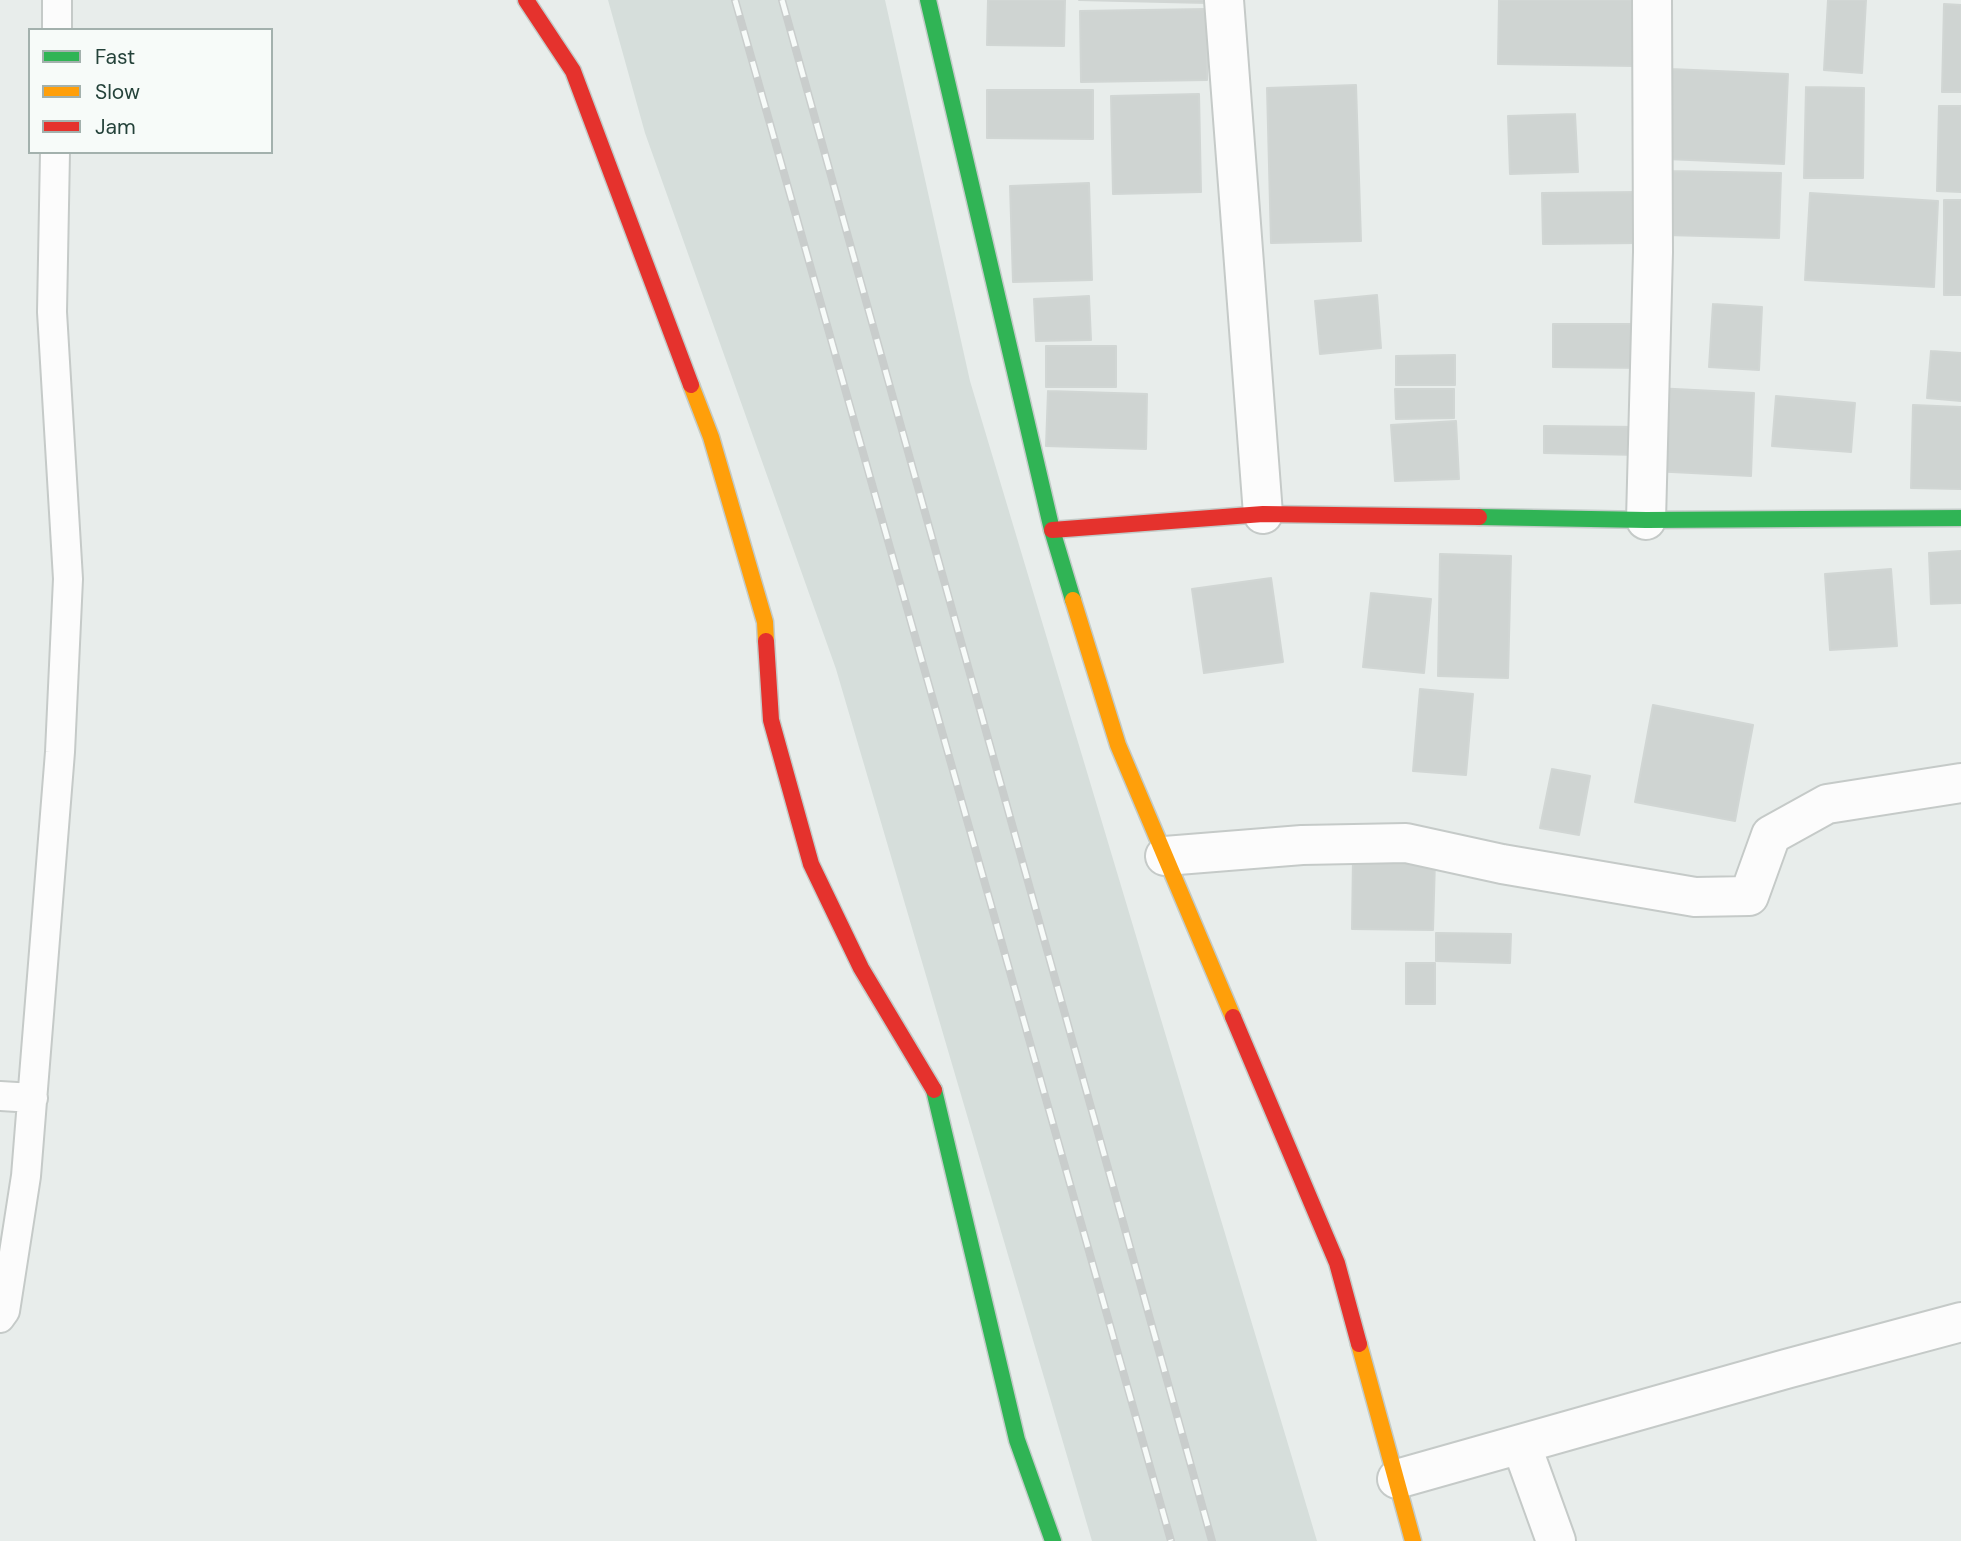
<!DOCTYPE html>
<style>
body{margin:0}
#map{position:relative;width:1961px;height:1541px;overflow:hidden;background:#e8edeb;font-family:"DM Sans",sans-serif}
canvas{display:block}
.legend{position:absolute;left:28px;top:28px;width:245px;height:126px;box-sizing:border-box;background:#f7fbf9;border:2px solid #a3b1ad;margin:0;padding:9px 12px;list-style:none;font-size:21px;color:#24423a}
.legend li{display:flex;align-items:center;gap:14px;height:35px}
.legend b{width:35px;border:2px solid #a3b1ad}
</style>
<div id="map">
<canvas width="1961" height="1541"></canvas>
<ul class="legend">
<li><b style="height:9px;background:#30b455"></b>Fast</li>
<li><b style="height:9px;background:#ff9f0a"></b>Slow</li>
<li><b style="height:9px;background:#e5322d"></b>Jam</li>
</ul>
</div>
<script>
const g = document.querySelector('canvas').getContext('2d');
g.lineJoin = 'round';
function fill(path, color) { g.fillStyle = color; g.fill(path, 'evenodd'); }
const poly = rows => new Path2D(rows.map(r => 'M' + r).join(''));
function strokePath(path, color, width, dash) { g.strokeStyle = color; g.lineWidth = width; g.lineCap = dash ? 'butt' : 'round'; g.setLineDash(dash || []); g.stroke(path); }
const built = poly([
 [608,0,885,0,970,381,1317,1541,1092,1541,836,669,645,133]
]);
const building = poly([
 [988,0,1065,0,1064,46,987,45,988,0],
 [1079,0,1208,0,1207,3,1079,0],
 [1499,0,1636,0,1635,66,1498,64,1499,0],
 [1828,0,1866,0,1862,73,1824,70,1828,0],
 [1944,4,1961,5,1961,92,1942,92,1944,4],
 [1207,9,1207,80,1081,82,1080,11,1207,9],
 [1670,69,1788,74,1784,164,1666,159,1670,69],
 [1356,85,1361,241,1271,243,1267,88,1356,85],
 [1806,87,1864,88,1863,178,1804,178,1806,87],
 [987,90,1093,90,1093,139,987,138,987,90],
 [1199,94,1201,192,1113,194,1111,96,1199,94],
 [1939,106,1961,106,1961,192,1937,191,1939,106],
 [1575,114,1578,172,1510,174,1508,116,1575,114],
 [1668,171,1781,173,1779,238,1666,235,1668,171],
 [1089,183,1092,280,1013,282,1010,186,1089,183],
 [1640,192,1640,243,1543,244,1542,193,1640,192],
 [1810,193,1938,201,1934,287,1805,280,1810,193],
 [1944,200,1961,200,1961,295,1944,295,1944,200],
 [1377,295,1381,348,1320,354,1315,301,1377,295],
 [1089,296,1091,340,1036,341,1034,299,1089,296],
 [1713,304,1762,307,1759,370,1709,367,1713,304],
 [1553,324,1646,324,1645,368,1553,367,1553,324],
 [1046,346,1116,346,1116,387,1046,387,1046,346],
 [1931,351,1961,353,1961,401,1927,398,1931,351],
 [1455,355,1455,385,1396,385,1396,356,1455,355],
 [1655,388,1754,393,1751,476,1652,471,1655,388],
 [1395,389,1454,389,1454,418,1396,419,1395,389],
 [1048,391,1147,394,1146,449,1046,446,1048,391],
 [1776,396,1855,403,1851,452,1772,446,1776,396],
 [1913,405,1961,407,1961,489,1911,488,1913,405],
 [1456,421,1459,479,1395,481,1391,425,1456,421],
 [1544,426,1639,427,1639,455,1544,453,1544,426],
 [1961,551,1961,603,1931,604,1929,553,1961,551],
 [1440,554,1511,556,1508,678,1438,676,1440,554],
 [1891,569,1897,646,1830,650,1825,574,1891,569],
 [1271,578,1283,662,1204,673,1192,589,1271,578],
 [1371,593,1431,599,1424,673,1363,667,1371,593],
 [1420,689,1473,694,1466,775,1413,771,1420,689],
 [1653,705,1753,725,1735,821,1635,802,1653,705],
 [1552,769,1590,776,1579,835,1540,828,1552,769],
 [1353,858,1435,860,1433,930,1352,929,1353,858],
 [1436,933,1511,934,1510,963,1436,961,1436,933],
 [1406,963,1435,963,1435,1004,1406,1004,1406,963]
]);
const lane = poly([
 [57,30,57,0],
 [0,1096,33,1098],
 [0,1318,5,1311,26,1176,60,752,68,579,52,312,55,152]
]);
const street = poly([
 [1224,0,1263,514],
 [1646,520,1653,252,1652,0],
 [1165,856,1302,845,1406,843,1502,864,1695,897,1749,896,1771,835,1827,804,1961,783],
 [1521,1444,1556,1541],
 [1397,1479,1786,1369,1961,1322]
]);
const fast = poly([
 [928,0,1052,530,1073,600],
 [1479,517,1646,520,1961,518],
 [934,1090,1017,1440,1053,1541]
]);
const slow = poly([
 [691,385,711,437,765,622,766,641],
 [1073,600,1118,745,1233,1017],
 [1359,1344,1413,1541]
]);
const jam = poly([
 [526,0,573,71,691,385],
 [1052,530,1263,514,1479,517],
 [766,641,771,720,811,864,861,968,934,1090],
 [1233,1017,1337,1263,1359,1344]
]);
const rail = poly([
 [735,0,1171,1541],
 [782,0,1212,1541]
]);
fill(built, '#d6dedb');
fill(building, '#cfd4d2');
strokePath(building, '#d1d6d4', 2);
strokePath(lane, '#c5cac8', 32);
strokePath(street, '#c5cac8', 42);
strokePath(fast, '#c3cbc8', 19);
strokePath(slow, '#c3cbc8', 19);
strokePath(jam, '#c3cbc8', 19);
strokePath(lane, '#fcfcfc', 28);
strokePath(street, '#fcfcfc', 38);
strokePath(fast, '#30b455', 16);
strokePath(slow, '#ff9f0a', 16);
strokePath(jam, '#e5322d', 16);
strokePath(rail, '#c9cdcc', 8);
strokePath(rail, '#f7fbf9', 5, [16]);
</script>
